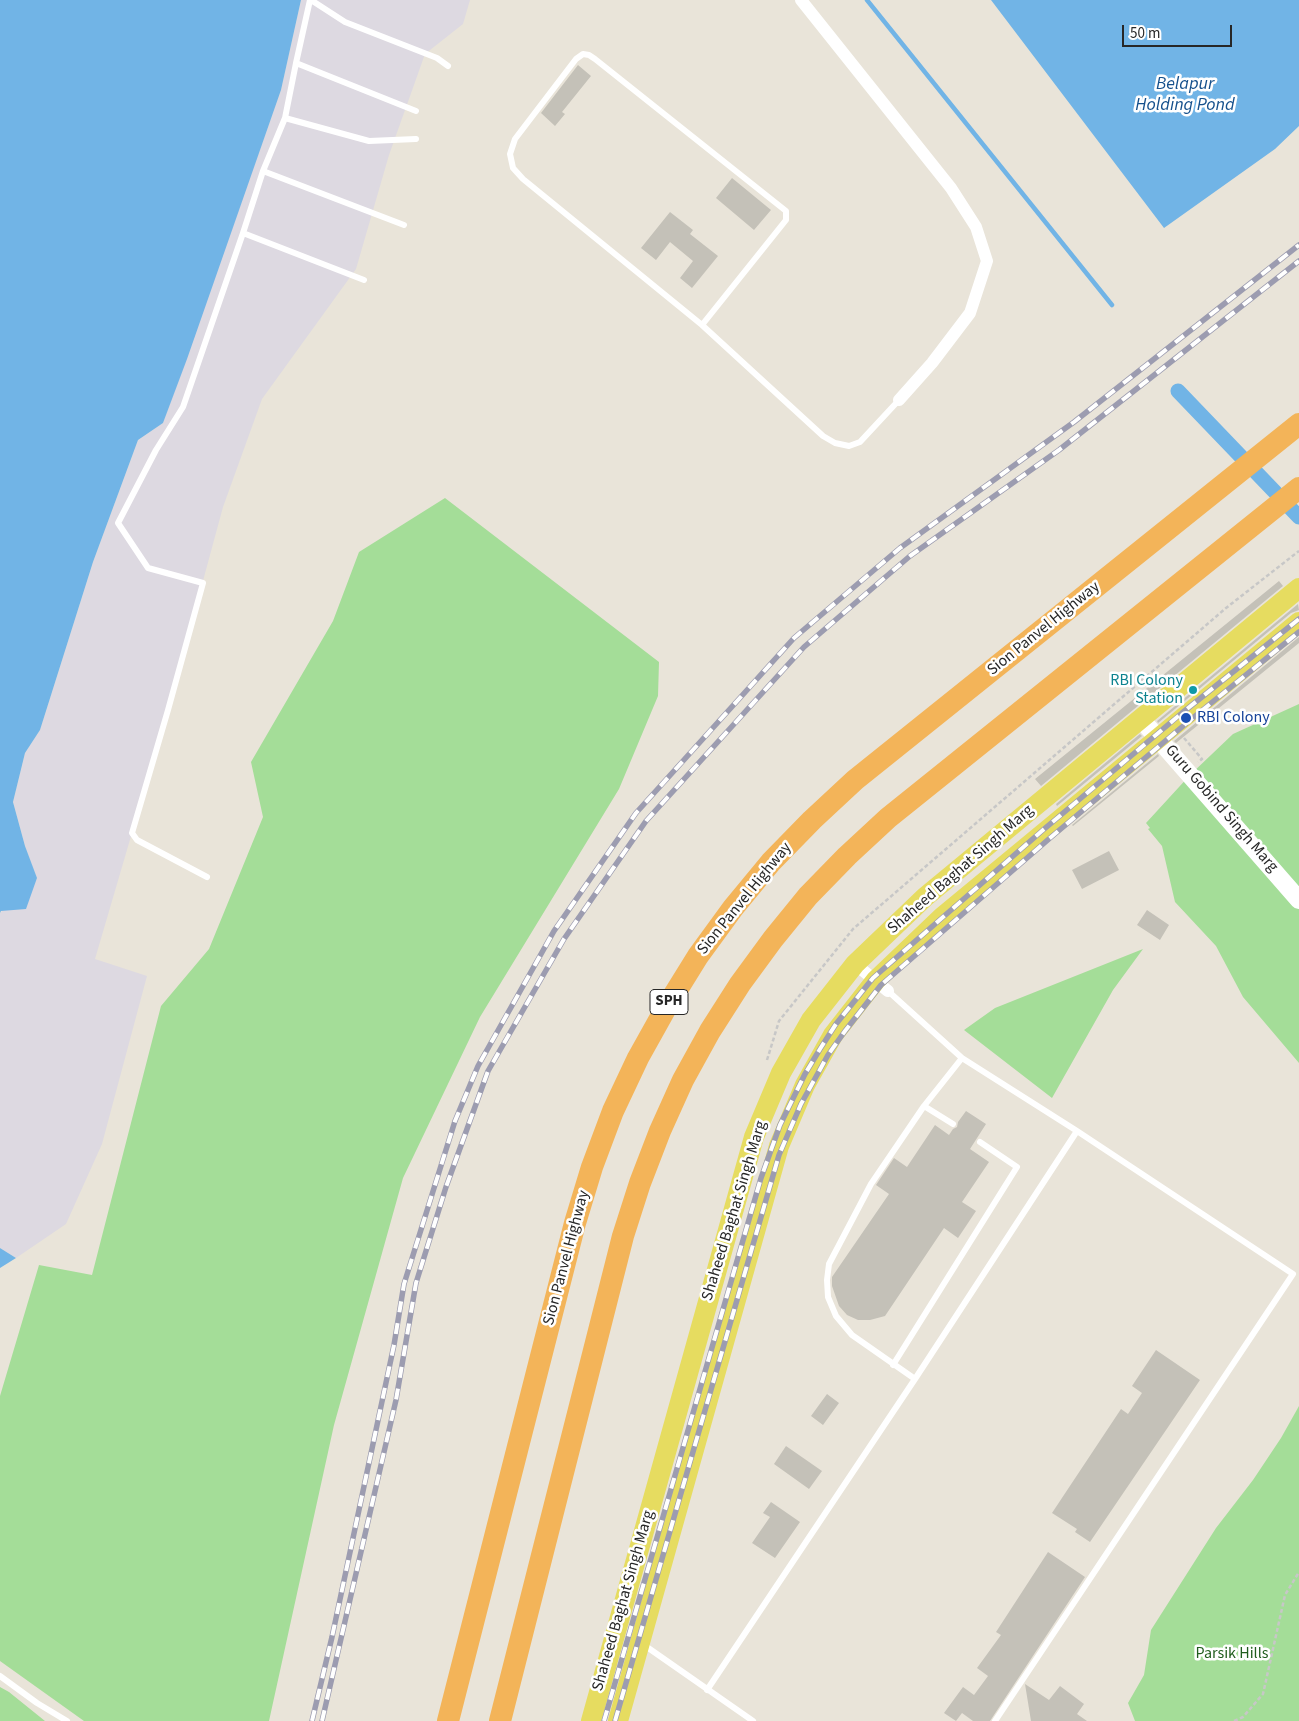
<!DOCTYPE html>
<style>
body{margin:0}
#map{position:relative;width:1299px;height:1721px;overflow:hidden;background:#e9e4d9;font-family:"Source Sans 3",sans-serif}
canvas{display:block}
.scale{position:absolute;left:1122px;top:25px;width:110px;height:22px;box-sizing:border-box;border:2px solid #272727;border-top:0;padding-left:6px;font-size:15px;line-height:18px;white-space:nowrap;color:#272727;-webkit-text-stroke:4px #fff;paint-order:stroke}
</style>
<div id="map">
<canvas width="1299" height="1721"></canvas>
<div class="scale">50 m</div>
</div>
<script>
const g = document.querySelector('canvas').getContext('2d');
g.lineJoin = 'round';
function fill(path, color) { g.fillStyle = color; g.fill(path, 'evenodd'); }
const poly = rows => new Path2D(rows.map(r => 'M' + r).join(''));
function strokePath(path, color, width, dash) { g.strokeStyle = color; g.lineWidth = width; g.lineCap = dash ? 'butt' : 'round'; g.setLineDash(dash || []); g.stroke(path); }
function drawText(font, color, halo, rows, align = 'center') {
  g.font = font + ' "Source Sans 3",sans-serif'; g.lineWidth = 5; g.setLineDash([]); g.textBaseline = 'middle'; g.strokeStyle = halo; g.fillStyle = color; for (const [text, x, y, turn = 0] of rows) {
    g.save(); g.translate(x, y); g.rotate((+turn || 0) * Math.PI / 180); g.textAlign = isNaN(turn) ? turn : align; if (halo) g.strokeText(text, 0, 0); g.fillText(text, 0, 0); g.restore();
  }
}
const industrial = poly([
 [301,0,470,0,463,24,425,54,389,155,356,269,262,399,223,507,168,710,95,959,147,976,102,1144,66,1224,16,1258,0,1248,0,913,37,879,25,846,13,802,25,753,40,730,93,562,138,440,163,423,281,90]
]);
const green = poly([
 [445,498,659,662,658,696,619,789,480,1017,403,1178,334,1425,269,1721,84,1721,0,1661,0,1396,39,1265,92,1275,161,1006,209,949,263,817,251,762,333,621,359,552],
 [1299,704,1299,1063,1243,997,1216,946,1175,902,1162,846,1148,829,1150,828,1146,823,1190,775,1233,734],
 [1143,949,1113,990,1052,1098,964,1030,995,1008],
 [1299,1406,1299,1721,1135,1721,1128,1703,1144,1675,1151,1630,1216,1528,1253,1480,1281,1438],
 [0,1687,9,1692,45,1721,0,1721]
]);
const water = poly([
 [0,0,301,0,281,90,187,359,163,423,138,440,93,562,40,730,25,753,13,802,25,846,37,878,26,909,1,911,0,913],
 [991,0,1299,0,1299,126,1275,149,1164,228],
 [0,1248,16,1258,0,1268]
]);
const stream = poly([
 [867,0,1112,305]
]);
const canal = poly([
 [1178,391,1299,517]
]);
const building = poly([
 [578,65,591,76,562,112,565,114,555,126,541,113],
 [732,178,771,210,754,230,716,198],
 [670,212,693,230,690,234,718,256,692,288,680,278,693,261,670,242,656,260,641,248],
 [1279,581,1283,586,1041,786,1035,779],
 [1298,604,1299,610,1291,613,1158,723,1157,721],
 [1299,637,1299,643,1176,743,1174,741],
 [1140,734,1142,736,1057,806,1056,804],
 [1158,754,1159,756,1073,826,1072,825],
 [1109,851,1119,870,1082,889,1072,870],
 [1147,910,1169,925,1160,940,1137,925],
 [966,1111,986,1124,970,1149,989,1162,962,1202,976,1211,958,1238,944,1228,885,1316,870,1320,858,1320,847,1315,839,1306,832,1286,832,1277,889,1194,876,1185,894,1158,907,1167,935,1125,949,1135,953,1129,957,1127,958,1122],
 [1156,1350,1200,1380,1090,1542,1075,1532,1077,1529,1052,1513,1121,1409,1128,1414,1142,1393,1132,1386],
 [827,1394,839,1403,823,1425,811,1416],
 [786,1446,822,1471,809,1489,774,1464],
 [771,1502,800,1522,775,1558,752,1543,770,1517,763,1513],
 [1048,1552,1085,1577,990,1721,973,1721,962,1713,956,1721,944,1713,963,1687,974,1695,988,1676,977,1668,1001,1635,996,1632],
 [1025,1684,1049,1700,1060,1686,1084,1704,1077,1714,1087,1721,1031,1721]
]);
const path = poly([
 [1184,738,1202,759,1198,762],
 [767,1060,779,1021,853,929,1226,608,1299,551],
 [1234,1721,1243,1717,1263,1694,1285,1595,1299,1572]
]);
const lane = poly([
 [310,0,296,63,416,111],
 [311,0,345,22,437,58,448,66],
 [296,63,285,118,369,141,416,139],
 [285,118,263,171,404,225],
 [263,171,243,233,364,280],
 [702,325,786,220,786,211,595,59,589,55,583,54,576,59,515,139,510,154,513,168,523,179,702,325,823,436,835,443,849,446,860,442,899,400],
 [207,877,137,840,132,833,168,710,203,583,148,568,118,523,156,450,183,407,243,233],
 [888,991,962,1058,1077,1131,1293,1274,995,1721],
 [924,1106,953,1124],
 [893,1365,1017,1167,980,1142],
 [915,1379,852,1335,836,1316,828,1297,827,1280,829,1264,871,1184,924,1106,962,1058],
 [644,1645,753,1721],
 [0,1676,37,1703,67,1721],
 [707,1690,915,1379,1077,1131]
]);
const street = poly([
 [801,0,951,188,976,227,987,261,970,313,932,363,899,400],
 [855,964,888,991]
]);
const secondary = poly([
 [1141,719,1299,900]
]);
const primary = poly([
 [591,1721,754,1137,781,1073,811,1020,855,964,925,897,1299,588],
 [618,1721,779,1146,805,1085,833,1035,876,980,942,917,1299,622]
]);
const highway = poly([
 [448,1721,575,1223,592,1167,613,1111,638,1058,667,1006,698,956,733,908,771,862,812,820,855,780,1299,424],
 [500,1721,623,1236,640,1183,660,1131,683,1080,710,1031,740,984,773,939,808,896,847,856,888,818,1299,488]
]);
const rail = poly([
 [312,1721,332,1637,394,1345,404,1284,455,1121,478,1066,554,931,636,813,794,638,900,548,1074,422,1299,245],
 [322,1721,396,1400,416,1283,446,1187,488,1071,564,939,646,821,804,647,910,556,1059,450,1299,261],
 [604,1721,761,1178,780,1125,805,1074,820,1049,836,1024,873,978,1043,830,1182,713,1299,619],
 [615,1721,779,1155,801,1104,828,1055,845,1031,881,985,1050,838,1189,721,1299,632]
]);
const markers = [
 [1193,690,5,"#0f9aa8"],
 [1186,718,6,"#1a4fb4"]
];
const shields = [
 [669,1002,38]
];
const shieldNames = [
 ["SPH",669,1002]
];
const streetNames = [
 ["Sion Panvel Highway",1044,629,-39],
 ["Guru Gobind Singh Marg",1221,809,49],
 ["Shaheed Baghat Singh Marg",961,870,-41],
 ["Sion Panvel Highway",745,899,-51],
 ["Shaheed Baghat Singh Marg",735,1211,-73],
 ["Sion Panvel Highway",567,1258,-75],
 ["Shaheed Baghat Singh Marg",624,1601,-74]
];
const cultureNames = [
 ["RBI Colony",1183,681],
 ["Station",1183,699]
];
const transitNames = [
 ["RBI Colony",1197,718]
];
const parkNames = [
 ["Parsik Hills",1232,1654]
];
const waterNames = [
 ["Belapur",1185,85],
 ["Holding Pond",1185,106]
];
fill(industrial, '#ddd9e1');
fill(green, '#a4dd98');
fill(water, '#71b4e6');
strokePath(stream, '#71b4e6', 4.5);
strokePath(canal, '#71b4e6', 15);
fill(building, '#c4c1b8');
strokePath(path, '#c7c7c7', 2.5, [4, 2.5]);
strokePath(lane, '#fff', 6);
strokePath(street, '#fff', 12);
strokePath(secondary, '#fff', 18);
strokePath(primary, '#e6dc60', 20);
strokePath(highway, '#f3b459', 22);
strokePath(rail, '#9c9cb0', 5.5);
strokePath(rail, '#fff', 4, [11]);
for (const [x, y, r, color] of markers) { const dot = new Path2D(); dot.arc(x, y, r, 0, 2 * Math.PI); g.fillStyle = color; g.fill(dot); strokePath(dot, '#fff', 2); }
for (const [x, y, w] of shields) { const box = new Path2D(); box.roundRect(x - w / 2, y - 12.5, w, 25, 4); g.fillStyle = '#fff'; g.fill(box); strokePath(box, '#272727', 1); }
drawText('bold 15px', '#272727', null, shieldNames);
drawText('16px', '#272727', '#fff', streetNames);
drawText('16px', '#0d838f', '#fff', cultureNames, 'right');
drawText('16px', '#164399', '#fff', transitNames, 'left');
drawText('16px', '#205d1d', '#fff', parkNames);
drawText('italic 18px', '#15508c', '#fff', waterNames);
</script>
